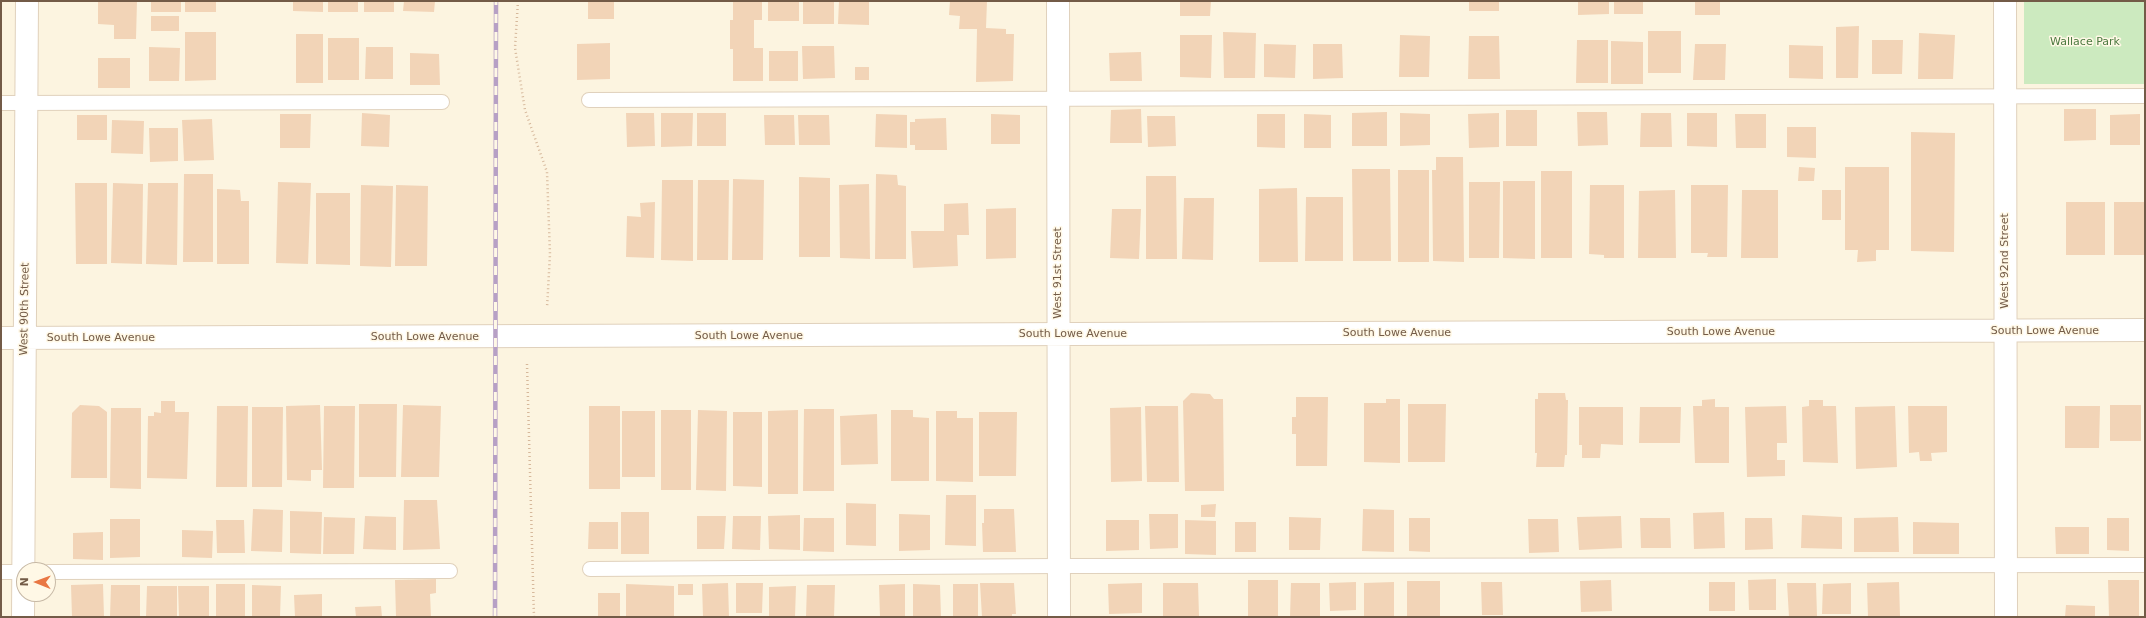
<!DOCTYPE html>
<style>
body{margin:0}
#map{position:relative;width:2146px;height:618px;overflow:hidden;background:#fcf4e0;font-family:"DejaVu Sans",sans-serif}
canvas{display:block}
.frame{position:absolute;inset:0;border:2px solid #735b47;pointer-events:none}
.north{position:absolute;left:16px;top:562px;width:40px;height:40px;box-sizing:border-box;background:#fff8e6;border:1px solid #c7b9a6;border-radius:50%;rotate:271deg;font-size:11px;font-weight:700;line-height:16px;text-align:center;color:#735b47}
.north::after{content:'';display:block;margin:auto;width:14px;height:18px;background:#e97743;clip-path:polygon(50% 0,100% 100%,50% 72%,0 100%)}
</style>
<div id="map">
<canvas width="2146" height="618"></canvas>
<div class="frame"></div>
<div class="north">N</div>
</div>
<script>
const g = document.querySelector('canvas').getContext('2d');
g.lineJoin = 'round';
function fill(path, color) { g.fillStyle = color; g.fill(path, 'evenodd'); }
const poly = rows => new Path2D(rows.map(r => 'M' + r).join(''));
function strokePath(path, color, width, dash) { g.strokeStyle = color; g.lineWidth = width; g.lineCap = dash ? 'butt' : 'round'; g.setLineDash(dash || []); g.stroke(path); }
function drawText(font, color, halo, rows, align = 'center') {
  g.font = font + ' "DejaVu Sans",sans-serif'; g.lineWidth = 3; g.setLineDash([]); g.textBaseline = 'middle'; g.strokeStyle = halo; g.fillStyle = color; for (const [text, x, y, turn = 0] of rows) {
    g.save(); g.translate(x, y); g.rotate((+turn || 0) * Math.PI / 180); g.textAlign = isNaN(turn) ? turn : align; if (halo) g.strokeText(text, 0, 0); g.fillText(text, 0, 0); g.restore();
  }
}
const green = poly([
 [2024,1,2145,1,2145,84,2024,84]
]);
const building = poly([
 [98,1,137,1,136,39,114,39,114,25,98,24],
 [151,1,181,1,181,12,151,12],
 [185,1,216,1,216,12,185,12],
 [293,1,323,1,323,12,293,11],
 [328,1,358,1,358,12,328,12],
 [364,1,394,1,394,12,364,12],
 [404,1,435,1,434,12,403,11],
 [588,1,614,1,614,19,588,19],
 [733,1,762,1,762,20,754,20,754,48,763,48,763,81,733,81,733,49,730,49,730,20,733,20],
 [768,1,799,1,799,21,768,21],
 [803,1,834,1,834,24,803,24],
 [839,1,869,1,869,25,838,24],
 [950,1,987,1,986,28,1006,29,1006,34,1014,34,1013,81,976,82,977,29,959,29,960,16,949,15],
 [1180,1,1211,1,1210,16,1180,16],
 [1469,1,1499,1,1499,11,1469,11],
 [1578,1,1609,1,1609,14,1578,15],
 [1614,1,1643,1,1643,14,1614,14],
 [1695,1,1720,1,1720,15,1695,15],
 [151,16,179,16,179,31,151,31],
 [1859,26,1858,78,1836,78,1836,27],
 [1648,31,1681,31,1681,73,1648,73],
 [185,32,216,32,216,80,185,81],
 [1223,32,1256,33,1255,78,1224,78],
 [1919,33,1955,35,1953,79,1918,79],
 [296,34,323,34,323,83,296,83],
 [1180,35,1212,35,1211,78,1180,77],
 [1400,35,1430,36,1429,77,1399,77],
 [1469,36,1499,36,1500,79,1468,79],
 [328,38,359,38,359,80,328,80],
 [1577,40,1608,40,1608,83,1576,83],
 [1872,40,1903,40,1902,74,1872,74],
 [1611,41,1643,42,1643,84,1611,84],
 [610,43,610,79,577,80,577,44],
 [1264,44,1296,45,1295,78,1264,77],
 [1313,44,1342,44,1343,78,1313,79],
 [1695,44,1726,44,1725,80,1693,80],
 [1789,45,1823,46,1823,79,1789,78],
 [802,46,834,46,835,78,803,79],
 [149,47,180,48,179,81,149,81],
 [366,47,393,47,393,79,365,79],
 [769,51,798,51,798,81,769,81],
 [1141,52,1142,81,1110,81,1109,53],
 [410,53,439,54,440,85,410,85],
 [98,58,130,58,130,88,98,88],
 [855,67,869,67,869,80,855,80],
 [1141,109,1142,143,1110,143,1111,110],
 [2064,109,2096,109,2096,140,2064,141],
 [1506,110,1537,110,1537,146,1506,146],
 [1387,112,1387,146,1352,146,1352,113],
 [1577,112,1607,112,1608,145,1578,146],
 [362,113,390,115,389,147,361,146],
 [626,113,654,113,655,146,627,147],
 [661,113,693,113,692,146,661,147],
 [697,113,726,113,726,146,697,146],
 [1400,113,1430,114,1430,145,1400,146],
 [1499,113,1499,147,1469,148,1468,114],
 [1641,113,1671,113,1672,147,1640,147],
 [1687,113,1717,113,1717,147,1687,146],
 [280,114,311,114,310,148,280,148],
 [876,114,907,115,907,148,875,147],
 [991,114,1020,115,1020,144,991,144],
 [1257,114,1285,114,1285,148,1257,147],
 [1304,114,1331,115,1331,148,1304,148],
 [1735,114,1766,114,1766,148,1736,148],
 [2140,114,2140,145,2110,145,2110,115],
 [77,115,107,115,107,140,77,140],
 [764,115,794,115,795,145,765,145],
 [798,115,829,115,830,145,799,145],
 [1147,116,1175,116,1176,146,1148,147],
 [946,118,947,150,915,150,915,145,910,145,910,122,915,122,915,119],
 [212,119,214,160,184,161,182,120],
 [112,120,144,121,143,154,111,153],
 [1787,127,1816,127,1816,158,1787,157],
 [149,128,178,128,178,161,150,162],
 [1911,132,1955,133,1954,252,1911,251],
 [1436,157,1463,157,1464,262,1433,261,1432,170,1436,170],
 [1799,167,1815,168,1814,181,1798,181],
 [1845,167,1889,167,1889,250,1876,250,1876,261,1857,262,1858,250,1845,250],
 [1352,169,1390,169,1391,261,1353,261],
 [1398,170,1429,170,1429,262,1398,262],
 [1541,171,1572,171,1572,258,1541,258],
 [184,174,213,174,213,262,183,262],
 [876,174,897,175,898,185,906,186,906,259,875,259],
 [1146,176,1176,176,1177,259,1146,259],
 [799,177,830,178,830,257,799,257],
 [733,179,764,180,763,260,732,260],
 [662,180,693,180,693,261,661,260],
 [698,180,729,180,728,260,697,260],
 [1503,181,1535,181,1535,259,1503,258],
 [278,182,311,183,308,264,276,263],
 [1469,182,1500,182,1499,258,1469,258],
 [75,183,107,183,107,264,76,264],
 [113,183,143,184,142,264,111,263],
 [148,183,178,183,177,265,146,264],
 [869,184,870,259,840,258,839,185],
 [361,185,393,186,391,267,360,266],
 [396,185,428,186,427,266,395,266],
 [1590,185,1624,185,1624,258,1604,258,1604,255,1589,254],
 [1691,185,1728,185,1727,257,1707,257,1708,253,1691,253],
 [1297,188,1298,262,1259,262,1259,189],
 [217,189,240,190,241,201,249,201,249,264,217,264],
 [1675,190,1676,258,1638,258,1639,191],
 [1742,190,1778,190,1778,258,1741,258],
 [1822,190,1841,190,1841,220,1822,220],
 [316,193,350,193,350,265,316,264],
 [1306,197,1343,197,1343,261,1305,261],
 [1184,198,1214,198,1213,260,1182,259],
 [655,202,654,258,626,257,627,216,641,217,640,203],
 [2066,202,2105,202,2105,255,2066,255],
 [2114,202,2145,202,2145,255,2114,255],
 [968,203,969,235,957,235,958,266,913,268,911,231,944,231,944,204],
 [1016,208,1016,258,986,259,986,209],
 [1112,209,1141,209,1139,259,1110,258],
 [1191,393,1210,394,1214,399,1223,399,1224,491,1185,491,1183,401],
 [1538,393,1565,393,1566,400,1568,400,1567,455,1565,455,1564,467,1536,467,1537,453,1535,453,1535,399,1538,399],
 [1296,397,1328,397,1327,466,1296,466,1296,434,1292,434,1292,417,1296,417],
 [1386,399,1400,399,1400,463,1364,462,1364,403,1386,403],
 [1715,399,1715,407,1729,407,1729,463,1695,463,1693,406,1702,406,1702,400],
 [1809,400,1823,400,1823,406,1836,406,1838,463,1803,462,1802,407,1809,406],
 [161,401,175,401,175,412,189,412,187,479,147,478,148,416,154,416,154,412,161,413],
 [359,404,397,404,396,477,359,477],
 [1408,404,1446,404,1445,462,1408,462],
 [80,405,99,406,107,412,107,478,71,478,72,413],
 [320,405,322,470,311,470,311,481,287,480,286,406],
 [403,405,441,406,439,477,401,477],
 [2110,405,2141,405,2141,441,2110,441],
 [217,406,248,406,247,487,216,487],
 [324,406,355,406,354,488,323,488],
 [589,406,620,406,620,489,589,489],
 [1145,406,1178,406,1179,482,1147,482],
 [1786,406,1787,443,1777,443,1777,460,1785,460,1785,476,1747,477,1745,407],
 [1895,406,1897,467,1856,469,1855,407],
 [1908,406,1947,406,1947,452,1931,453,1932,461,1920,461,1919,452,1909,453],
 [2065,406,2100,406,2099,448,2065,448],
 [252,407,283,407,282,487,252,487],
 [1141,407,1142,481,1111,482,1110,408],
 [1579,407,1623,407,1623,445,1601,444,1600,458,1582,458,1582,445,1579,445],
 [1640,407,1681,407,1680,443,1639,443],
 [111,408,141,408,141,489,110,488],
 [804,409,834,409,834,491,803,491],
 [661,410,691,410,691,490,661,490],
 [698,410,727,411,726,491,696,490],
 [798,410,798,494,768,494,768,411],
 [891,410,913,410,913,417,929,418,929,481,891,481],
 [622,411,655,411,655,477,622,477],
 [936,411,957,411,957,418,973,418,973,482,936,481],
 [733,412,762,412,762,487,733,486],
 [979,412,1017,412,1016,476,979,476],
 [877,414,878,464,841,465,840,416],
 [946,495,976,495,976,546,945,545],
 [404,500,437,500,440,549,403,550],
 [846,503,876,504,876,546,846,545],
 [1216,504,1215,517,1201,517,1201,505],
 [253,509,283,510,282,552,251,551],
 [984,509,1014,509,1016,552,983,552,982,523,984,523],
 [1363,509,1394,510,1394,552,1362,551],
 [290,511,322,512,321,554,290,553],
 [621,512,649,512,649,554,621,554],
 [1724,512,1725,548,1694,549,1693,513],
 [899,514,930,515,930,550,899,551],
 [1149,514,1178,514,1178,548,1150,549],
 [800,515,800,550,769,549,768,516],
 [1802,515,1842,517,1842,549,1801,548],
 [365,516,396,517,396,550,363,549],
 [697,516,726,516,724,549,697,549],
 [733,516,761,516,760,550,732,549],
 [1621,516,1622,548,1579,550,1577,517],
 [324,517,355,518,354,554,323,554],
 [1289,517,1321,518,1320,550,1289,550],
 [1898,517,1899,552,1854,552,1854,518],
 [804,518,834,518,834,552,803,551],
 [1409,518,1430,518,1430,552,1409,551],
 [1640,518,1670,518,1671,548,1641,548],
 [1745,518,1772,518,1773,549,1745,550],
 [2107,518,2129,518,2129,551,2107,550],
 [110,519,140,519,140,557,110,558],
 [1528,519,1558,519,1559,552,1529,553],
 [216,520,244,520,245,553,217,553],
 [1106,520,1139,520,1139,550,1106,551],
 [1185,520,1216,521,1216,555,1185,554],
 [589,522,618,522,618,549,588,549],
 [1235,522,1256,522,1256,552,1235,552],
 [1913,522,1959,523,1959,554,1913,554],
 [2055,527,2089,527,2089,554,2056,554],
 [182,530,213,531,212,558,182,557],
 [103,532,103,560,73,559,73,533],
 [436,579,436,593,430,594,431,617,396,617,395,580],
 [1776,579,1776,610,1749,610,1748,580],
 [1248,580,1278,580,1278,617,1248,617],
 [1611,580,1612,611,1581,612,1580,581],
 [2108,580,2139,580,2139,617,2109,617],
 [1407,581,1440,581,1440,617,1407,617],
 [1356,582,1356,610,1330,611,1329,583],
 [1394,582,1394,617,1364,617,1364,583],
 [1481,582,1502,582,1503,615,1482,615],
 [1709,582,1735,582,1735,611,1709,611],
 [1899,582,1900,616,1868,617,1867,583],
 [728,583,729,617,703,617,702,584],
 [736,583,763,583,762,613,736,613],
 [980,583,1014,583,1016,614,1012,614,1012,617,982,617],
 [1142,583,1142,613,1109,614,1108,584],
 [1163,583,1198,583,1199,616,1163,616],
 [1291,583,1320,583,1320,617,1290,617],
 [1787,583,1816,583,1817,616,1789,617],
 [1851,583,1851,614,1822,614,1823,584],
 [103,584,104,617,72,617,71,585],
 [216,584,245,584,245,617,216,617],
 [626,584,674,586,674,617,626,617],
 [678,584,693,584,693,595,678,595],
 [905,584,905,617,880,617,879,585],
 [913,584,940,585,941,617,913,617],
 [953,584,978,584,978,617,953,617],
 [111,585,140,585,140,617,110,617],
 [252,585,281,586,280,617,252,617],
 [807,585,835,585,834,617,806,617],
 [147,586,177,586,177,617,146,617],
 [178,586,209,586,209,617,179,617],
 [796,586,795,617,769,617,769,587],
 [598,593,620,593,620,617,598,617],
 [322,594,322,617,295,617,294,595],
 [2066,605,2095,606,2095,617,2065,617],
 [381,606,382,617,356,617,355,607]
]);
const path = poly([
 [518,1,515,48,525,110,547,172,550,254,547,308],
 [527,364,534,617]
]);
const lane = poly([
 [589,100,2145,96],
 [1,103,442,102],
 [590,569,1059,566,2145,565],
 [1,572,24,572],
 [48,572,450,571]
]);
const street = poly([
 [1058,1,1059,617],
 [2005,1,2006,617],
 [1,338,2145,330],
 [23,617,27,1]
]);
const rail = poly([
 [495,617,496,1]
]);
const parkNames = [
 ["Wallace Park",2085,42]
];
const streetNames = [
 ["West 92nd Street",2005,261,-90],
 ["West 91st Street",1058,273,-90],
 ["West 90th Street",25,309,-89],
 ["South Lowe Avenue",2045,331],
 ["South Lowe Avenue",1721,332],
 ["South Lowe Avenue",1397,333],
 ["South Lowe Avenue",1073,334],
 ["South Lowe Avenue",749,336],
 ["South Lowe Avenue",425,337],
 ["South Lowe Avenue",101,338]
];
fill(green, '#cceabf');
fill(building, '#f2d4b7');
strokePath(lane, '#e0d1bc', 16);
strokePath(street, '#e0d1bc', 24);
strokePath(path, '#d6b89b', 2.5, [1, 3]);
strokePath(lane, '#fff', 14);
strokePath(street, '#fff', 22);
strokePath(rail, '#b7a0c5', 4.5);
strokePath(rail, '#fff8e6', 3, [9]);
drawText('11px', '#4b793f', '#fff8e6', parkNames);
drawText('11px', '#735b47', '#fff8e6', streetNames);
</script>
